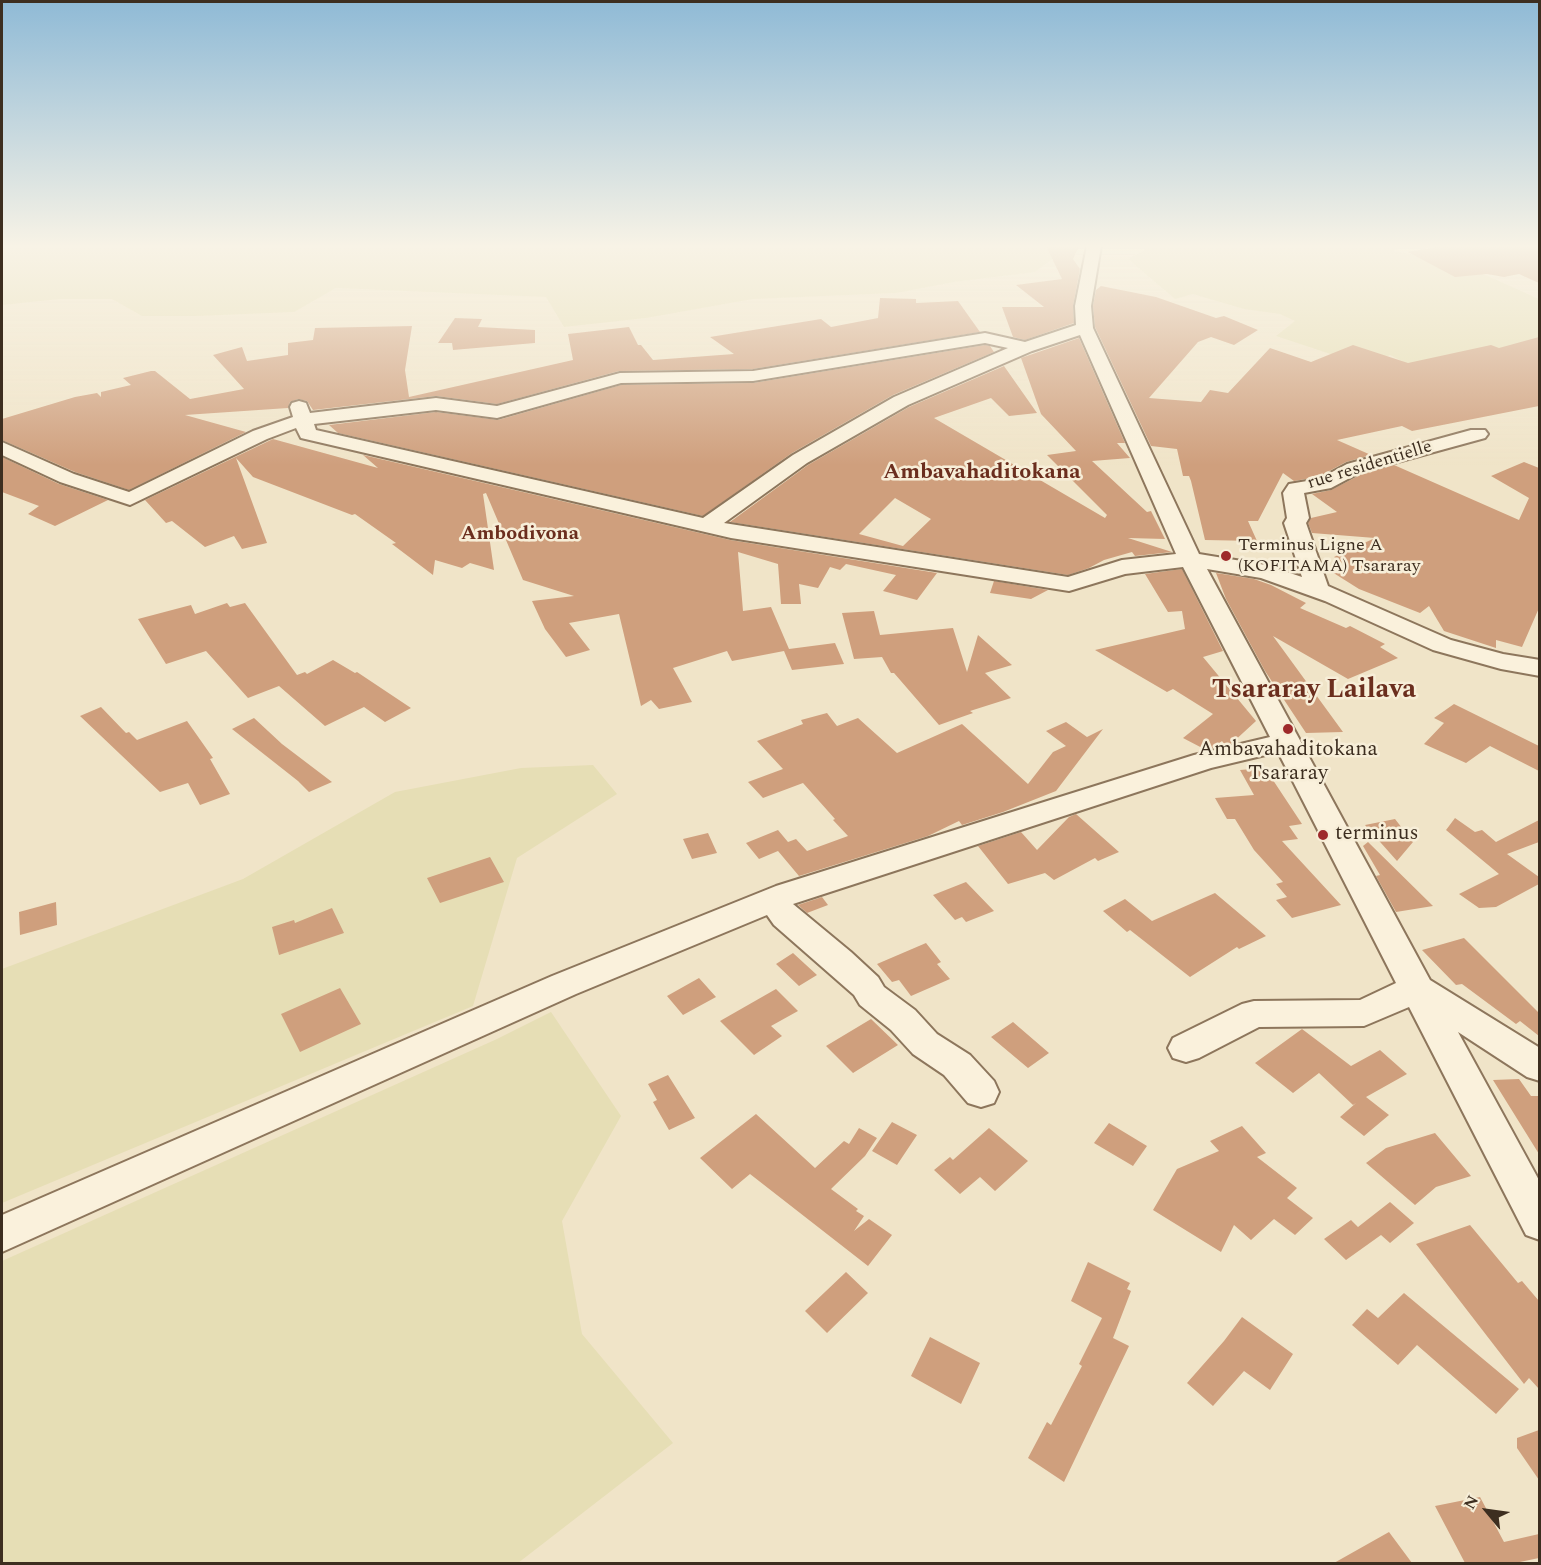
<!DOCTYPE html>
<style>
body{margin:0}
#map{position:relative;width:1541px;height:1565px;overflow:hidden;background:#f0e4c8;font-family:Spectral,serif}
canvas{display:block}
.frame{position:absolute;inset:0;border:3px solid #3d2e20;pointer-events:none}
.north{position:absolute;left:1457px;top:1481px;width:60px;height:60px;-webkit-text-stroke:4px #f7eed8;paint-order:stroke;rotate:299deg;font-size:16px;font-weight:700;line-height:24px;text-align:center;color:#3d2e20}
.north::after{content:'';display:block;margin:auto;width:21px;height:27px;background:#3d2e20;clip-path:polygon(50% 0,100% 100%,50% 72%,0 100%)}
</style>
<div id="map">
<canvas width="1541" height="1565"></canvas>
<div class="frame"></div>
<div class="north">N</div>
</div>
<script>
const g = document.querySelector('canvas').getContext('2d');
g.lineJoin = 'round';
function fill(path, color) { g.fillStyle = color; g.fill(path, 'evenodd'); }
const poly = rows => new Path2D(rows.map(r => 'M' + r).join(''));
function strokePath(path, color, width, dash) { g.strokeStyle = color; g.lineWidth = width; g.lineCap = dash ? 'butt' : 'round'; g.setLineDash(dash || []); g.stroke(path); }
function drawText(font, color, halo, rows, align = 'center') {
  g.font = font + ' Spectral,serif'; g.lineWidth = 5; g.setLineDash([]); g.textBaseline = 'middle'; g.strokeStyle = halo; g.fillStyle = color; for (const [text, x, y, turn = 0] of rows) {
    g.save(); g.translate(x, y); g.rotate((+turn || 0) * Math.PI / 180); g.textAlign = isNaN(turn) ? turn : align; if (halo) g.strokeText(text, 0, 0); g.fillText(text, 0, 0); g.restore();
  }
}
const farmland = poly([
 [2,246,1070,246,1035,272,954,282,896,293,753,299,646,318,564,327,546,297,336,288,294,312,197,316,142,316,112,299,60,299,2,305],
 [1141,246,1400,246,1394,251,1459,263,1539,299,1539,373,1459,391,1390,355,1367,366,1276,336,1295,321,1280,314,1244,309,1193,294,1175,299,1128,259,1145,250],
 [593,765,617,794,517,858,473,1006,2,1203,2,969,243,879,395,792,521,768],
 [551,1012,621,1116,562,1221,582,1334,673,1443,518,1563,2,1563,2,1261,497,1039]
]);
const building = poly([
 [1046,246,1079,246,1073,259,1080,269,1073,306,1074,323,1025,340,1013,337,1002,307,1044,307,1016,285,1062,279],
 [1443,246,1539,246,1539,283,1519,274,1504,277,1487,274,1455,277,1408,252],
 [1101,286,1156,297,1216,318,1224,316,1258,330,1234,345,1211,337,1198,342,1149,398,1201,402,1210,390,1228,393,1270,348,1311,362,1353,345,1408,363,1491,345,1499,348,1539,337,1539,406,1412,431,1402,426,1337,440,1371,455,1346,462,1318,477,1294,481,1283,473,1258,521,1248,521,1257,541,1205,540,1191,481,1189,476,1183,476,1177,449,1151,446,1095,327,1093,306,1096,290],
 [880,298,916,299,916,303,958,301,980,332,753,369,619,371,497,404,436,396,313,410,307,401,298,399,290,402,288,408,185,415,246,432,129,490,75,472,2,440,2,419,75,397,97,393,101,397,101,392,131,385,123,378,151,371,155,371,190,399,244,389,213,355,242,347,247,361,288,355,288,343,313,340,315,328,412,326,405,370,409,397,573,360,568,334,629,327,638,345,641,345,653,360,734,354,710,337,821,319,831,327,878,318],
 [455,318,482,319,478,327,535,330,535,343,453,350,452,343,438,343],
 [1079,338,1125,443,1117,443,1130,458,1092,461,1147,512,1151,511,1165,539,1128,538,1172,552,1135,556,1132,552,1104,560,1089,568,1068,575,730,522,808,465,909,407,1004,366,1037,413,1009,416,991,398,934,418,1105,518,1107,515,1047,455,1076,451,1041,414,1021,358],
 [895,498,931,519,903,546,859,534],
 [985,345,990,346,994,352,893,395,792,453,703,516,338,433,329,425,436,412,498,420,621,385,753,383],
 [273,439,378,468,363,455,730,540,937,573,917,600,883,591,896,575,846,564,840,570,830,567,818,588,799,584,801,604,781,604,778,564,738,552,743,611,771,607,789,649,835,643,844,664,792,670,784,651,732,661,727,651,673,668,692,702,659,709,651,700,641,706,619,614,569,623,590,650,566,657,545,629,532,601,574,596,523,580,486,493,483,494,494,570,470,563,462,568,435,560,433,575,392,544,396,543,355,514,352,515,253,477,236,458,267,543,242,549,234,536,205,547,172,521,166,523,145,500],
 [2,457,59,484,108,500,55,526,28,514,39,506,2,492],
 [1524,462,1539,468,1539,608,1522,647,1496,640,1496,648,1444,631,1429,606,1420,613,1359,589,1332,572,1348,567,1334,557,1375,538,1312,533,1308,523,1311,518,1337,512,1312,494,1331,490,1362,474,1394,465,1519,520,1529,498,1491,476],
 [1182,569,1223,651,1203,657,1256,721,1231,744,1225,745,1222,741,1213,748,1206,750,1183,738,1213,714,1173,689,1167,692,1095,650,1185,629,1182,611,1168,612,1145,574],
 [1216,573,1254,579,1271,585,1306,603,1300,608,1346,628,1350,626,1385,644,1380,647,1398,658,1348,679,1273,636,1343,732,1306,733,1265,671,1226,599],
 [994,581,1048,590,1031,599,990,593],
 [227,603,230,607,245,603,297,675,305,672,307,674,333,660,355,673,357,672,411,708,385,722,364,707,325,726,279,686,248,698,206,651,166,664,138,619,191,605,195,614],
 [874,611,880,635,953,628,967,672,978,635,1012,665,985,673,1011,698,970,711,973,713,939,725,894,673,891,673,882,657,854,659,842,613],
 [1454,704,1539,746,1539,771,1490,746,1466,763,1424,744,1444,723,1434,718],
 [101,707,126,733,129,732,137,740,187,721,213,758,210,759,230,794,200,805,188,783,160,792,80,716],
 [827,713,837,726,858,718,897,753,962,724,1028,784,1053,752,1066,746,1046,731,1066,722,1087,737,1103,729,1056,791,1003,812,962,825,959,821,928,836,799,876,778,851,759,859,746,843,778,830,788,842,796,839,807,851,848,836,833,820,835,819,803,783,763,798,748,782,783,769,757,741,803,724,801,720],
 [254,718,282,744,332,782,309,792,298,781,232,729],
 [1265,768,1302,824,1289,826,1298,839,1282,841,1341,905,1292,918,1276,900,1287,897,1276,884,1283,882,1254,850,1235,819,1227,819,1215,798,1254,795,1240,770],
 [1076,814,1119,852,1098,861,1095,858,1054,880,1045,873,1008,884,978,846,1021,832,1037,850,1069,817],
 [1455,818,1475,832,1482,830,1496,842,1539,820,1539,842,1507,854,1539,877,1539,884,1496,907,1479,908,1459,894,1499,874,1446,830],
 [1395,819,1413,842,1397,861,1365,825],
 [708,833,717,853,692,859,683,839],
 [1368,842,1433,906,1396,912,1376,876,1380,875,1363,846],
 [490,857,504,882,440,903,427,878],
 [966,882,994,911,966,922,962,917,955,920,933,895],
 [1215,893,1266,936,1239,949,1237,947,1190,977,1130,930,1127,932,1103,911,1125,899,1152,921],
 [822,897,828,905,807,913,798,905],
 [56,902,57,925,20,935,19,912],
 [332,908,344,933,279,955,272,927,294,920,295,923],
 [1464,938,1539,1013,1539,1036,1520,1021,1516,1024,1462,984,1456,985,1422,950],
 [926,943,941,962,937,964,950,979,911,996,899,980,892,982,877,964],
 [793,953,817,975,799,986,776,964],
 [699,978,716,997,683,1015,667,996],
 [340,988,361,1024,300,1052,281,1014],
 [776,989,798,1011,771,1026,782,1036,754,1055,720,1021],
 [871,1019,898,1045,853,1073,826,1046],
 [1013,1022,1049,1053,1028,1068,991,1037],
 [1302,1029,1351,1066,1380,1050,1407,1074,1366,1097,1389,1115,1364,1136,1340,1117,1356,1103,1353,1105,1319,1073,1293,1093,1255,1063],
 [668,1075,695,1118,669,1130,653,1102,657,1100,648,1084],
 [1519,1079,1531,1096,1539,1096,1539,1154,1493,1080],
 [756,1114,815,1168,844,1141,849,1144,859,1128,877,1138,865,1156,831,1189,858,1209,856,1211,864,1216,854,1231,869,1219,892,1235,868,1266,750,1174,732,1189,700,1158],
 [892,1122,917,1135,897,1165,872,1151],
 [1109,1123,1147,1146,1133,1166,1094,1143],
 [1242,1126,1266,1153,1257,1157,1297,1188,1287,1198,1313,1218,1295,1235,1274,1219,1251,1240,1234,1225,1221,1252,1153,1210,1177,1169,1219,1151,1210,1141],
 [989,1128,1028,1161,995,1191,980,1177,960,1194,934,1170,950,1157,953,1160],
 [1435,1133,1471,1176,1436,1187,1415,1205,1366,1163,1386,1148],
 [1390,1202,1414,1223,1390,1243,1381,1235,1346,1260,1324,1239,1351,1220,1358,1227],
 [1470,1225,1518,1283,1522,1281,1539,1301,1539,1389,1529,1378,1524,1384,1416,1244],
 [1088,1262,1130,1283,1127,1289,1131,1291,1113,1338,1129,1346,1064,1482,1028,1458,1047,1422,1051,1425,1082,1366,1079,1364,1102,1318,1071,1301],
 [846,1272,868,1293,827,1333,805,1311],
 [1404,1293,1519,1389,1496,1414,1417,1345,1398,1365,1352,1325,1367,1309,1378,1318],
 [1242,1317,1293,1354,1270,1390,1244,1371,1213,1406,1187,1383,1224,1341],
 [930,1337,980,1363,961,1404,911,1376],
 [1539,1430,1539,1480,1517,1448,1517,1438],
 [1480,1497,1504,1542,1539,1534,1539,1558,1515,1563,1465,1563,1435,1506],
 [1389,1532,1412,1563,1334,1563]
]);
const street = poly([
 [1087,246,1101,246,1091,306,1093,328,1199,554,1266,565,1302,577,1284,523,1287,518,1283,493,1289,484,1319,479,1347,464,1471,430,1485,430,1488,434,1485,438,1361,472,1331,488,1304,493,1309,518,1306,523,1328,586,1451,640,1503,654,1540,660,1540,676,1501,669,1433,650,1325,601,1261,578,1207,569,1430,980,1540,1048,1540,1081,1527,1077,1458,1032,1540,1182,1540,1240,1526,1235,1409,1007,1364,1026,1259,1027,1199,1058,1186,1062,1173,1058,1168,1048,1173,1038,1242,1004,1254,1001,1360,1000,1396,983,1278,752,1211,768,793,904,851,952,878,977,884,987,915,1010,937,1034,970,1055,994,1081,999,1092,994,1103,981,1107,968,1103,944,1075,913,1054,891,1030,860,1005,854,995,774,925,767,915,576,994,2,1252,2,1215,552,976,776,886,1194,755,1270,737,1183,567,1125,574,1069,591,731,538,301,438,296,428,267,439,130,505,60,482,2,455,2,442,74,474,129,492,253,431,293,417,290,407,292,403,299,401,306,403,310,413,436,398,497,406,620,373,753,371,985,333,1025,342,1076,325,1075,306,1087,246],
 [1080,335,1176,554,1122,560,1068,577,724,523,807,463,908,405,1032,351,1080,335],
 [985,343,1008,348,894,397,793,455,703,518,316,430,314,424,436,410,497,418,621,383,753,381,985,343]
]);
const markers = [
 [1226,556,6,"#9e2a2b"],
 [1288,729,6,"#9e2a2b"],
 [1323,835,6,"#9e2a2b"]
];
const farStreetnames = [
 ["rue residentielle",1370,466,-17]
];
const farPoinames = [
 ["Terminus Ligne A",1238,546],
 ["(KOFITAMA) Tsararay",1238,567]
];
const farQuarternames = [
 ["Ambodivona",520,535]
];
const poiNames = [
 ["Ambavahaditokana",1288,751],
 ["Tsararay",1288,775],
 ["terminus",1335,835,"left"]
];
const farDistrictnames = [
 ["Ambavahaditokana",982,474]
];
const districtNames = [
 ["Tsararay Lailava",1314,692]
];
fill(farmland, '#e6deb5');
fill(building, '#cf9f7d');
strokePath(street, '#8d765c', 4);
fill(street, '#faf1dc');
const sky = g.createLinearGradient(0, 0, 0, 465);
sky.addColorStop(0, '#8fbad6');
sky.addColorStop(0.53, '#f8f3e6');
sky.addColorStop(1, '#f8f3e600');
g.fillStyle = sky;
g.fillRect(0, 0, 1541, 465);
for (const [x, y, r, color] of markers) { const dot = new Path2D(); dot.arc(x, y, r, 0, 2 * Math.PI); g.fillStyle = color; g.fill(dot); strokePath(dot, '#f7eed8', 2); }
drawText('18px', '#3d2e20', '#f7eed8', farStreetnames);
drawText('18px', '#3d2e20', '#f7eed8', farPoinames, 'left');
drawText('bold 20px', '#6b2e1e', '#f7eed8', farQuarternames);
drawText('21px', '#3d2e20', '#f7eed8', poiNames);
drawText('bold 22px', '#6b2e1e', '#f7eed8', farDistrictnames);
drawText('bold 27px', '#6b2e1e', '#f7eed8', districtNames);
</script>
